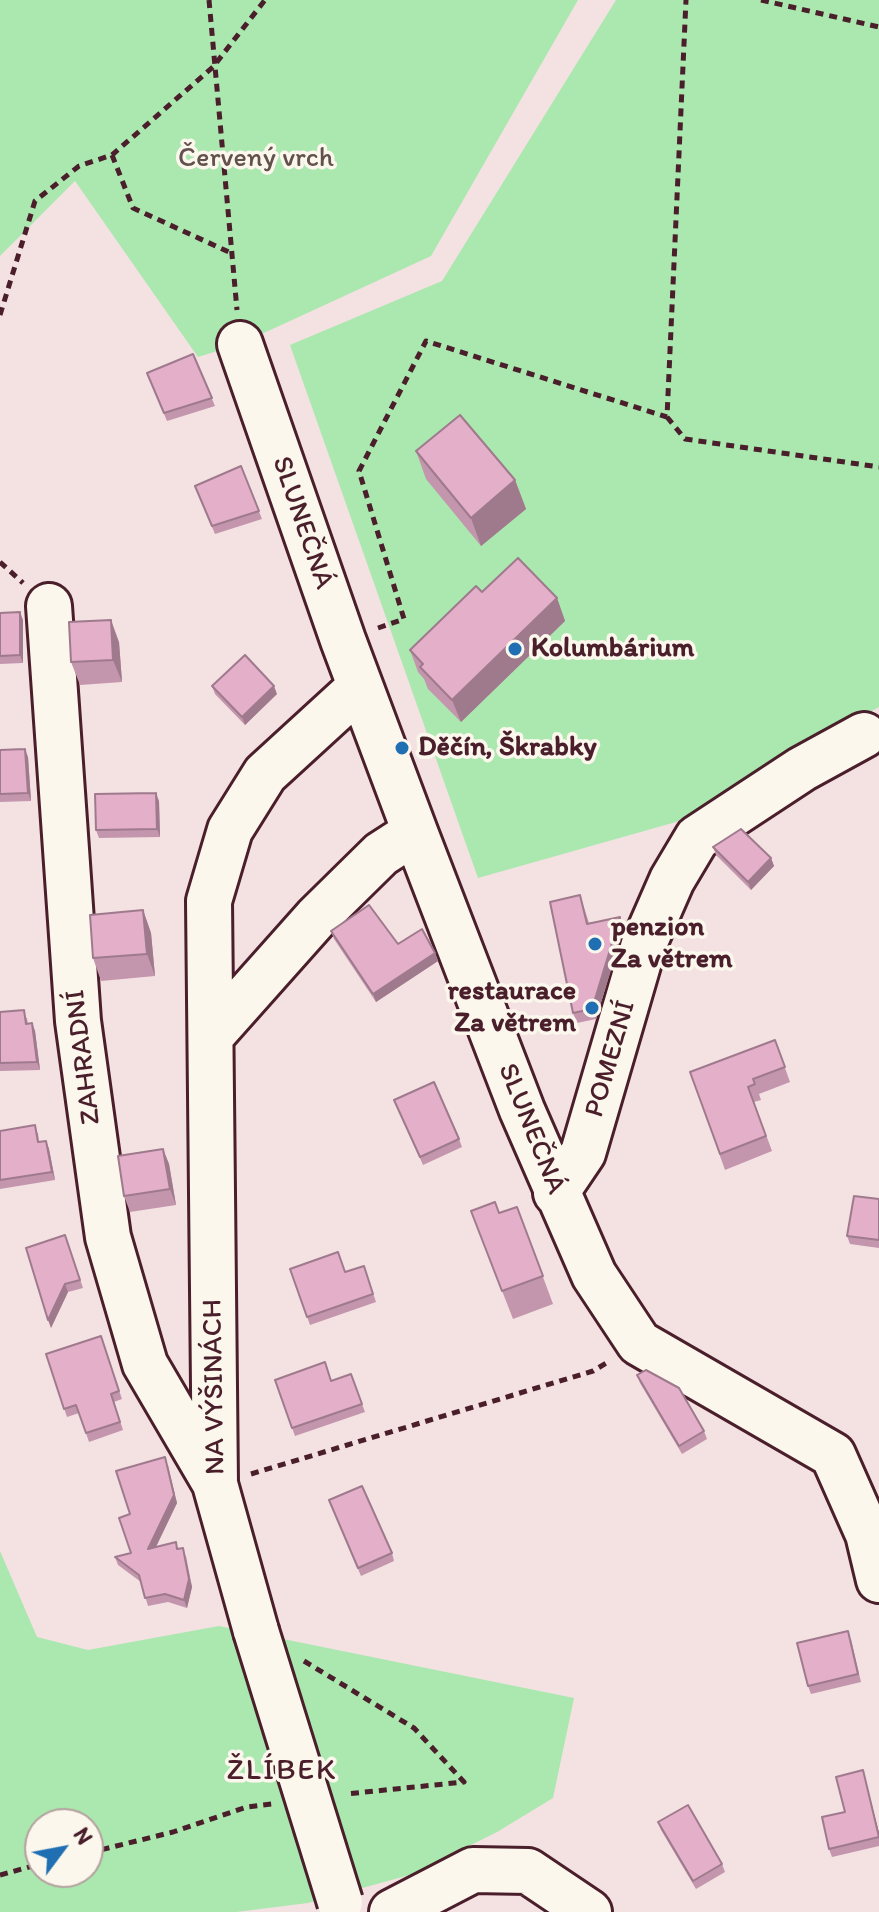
<!DOCTYPE html>
<meta charset="utf-8">
<style>
body{margin:0}
#map{position:relative;width:879px;height:1912px;overflow:hidden;background:#f4e1e2;font-family:Itim,sans-serif}
canvas{display:block}
.north{position:absolute;left:24px;top:1808px;width:80px;height:80px;box-sizing:border-box;background:#fbf7ec;border:2px solid #b4a19f;border-radius:50%;rotate:58deg;font-size:22px;font-weight:700;line-height:32px;text-align:center;color:#4a1f2b}
.north::after{content:'';display:block;margin:auto;width:28px;height:36px;background:#1f6fb2;clip-path:polygon(50% 0,100% 100%,50% 72%,0 100%)}
</style>
<div id="map">
<canvas width="879" height="1912"></canvas>
<div class="north">N</div>
</div>
<script>
const g = document.querySelector('canvas').getContext('2d');
g.lineJoin = 'round';
function fill(path, color) { g.fillStyle = color; g.fill(path, 'evenodd'); }
const poly = rows => new Path2D(rows.map(r => 'M' + r).join(''));
function strokePath(path, color, width, dash) { g.strokeStyle = color; g.lineWidth = width; g.lineCap = dash ? 'butt' : 'round'; g.setLineDash(dash || []); g.stroke(path); }
function drawText(font, color, halo, rows, align = 'center') {
  g.font = font + ' Itim,sans-serif'; g.lineWidth = 7; g.setLineDash([]); g.textBaseline = 'middle'; g.strokeStyle = halo; g.fillStyle = color; for (const [text, x, y, turn = 0] of rows) {
    g.save(); g.translate(x, y); g.rotate((+turn || 0) * Math.PI / 180); g.textAlign = isNaN(turn) ? turn : align; if (halo) g.strokeText(text, 0, 0); g.fillText(text, 0, 0); g.restore();
  }
}
const green = poly([
 [0,0,578,0,431,256,240,344,198,357,75,181,0,256],
 [616,0,879,0,879,707,676,822,478,878,290,345,442,281],
 [0,1551,37,1637,88,1650,219,1626,574,1698,553,1798,497,1832,413,1874,308,1903,236,1912,0,1912],
 [40,1824,88,1824,88,1872,40,1872]
]);
const path = poly([
 [209,0,237,310],
 [761,0,879,27],
 [112,155,133,208,231,253],
 [0,315,35,201,79,166,112,155,213,67,265,0],
 [667,417,685,439,879,467],
 [0,562,23,583],
 [378,628,404,619,359,471,426,341,667,417,686,0],
 [251,1474,593,1371,608,1362],
 [304,1661,414,1728,464,1782,346,1794],
 [88,1853,173,1832,247,1807,272,1804],
 [0,1875,40,1864]
]);
const minor = poly([
 [240,344,343,640,415,832,522,1110,594,1275,639,1343,833,1455,868,1534,879,1580],
 [49,606,78,1021,108,1237,145,1364,214,1482],
 [211,1036,316,918,381,854,415,832],
 [556,1193,583,1153,644,944,672,880,697,838,802,769,864,735],
 [256,1631,215,1484,209,901,230,830,265,774,360,687],
 [392,1912,473,1870,528,1871,589,1912]
]);
const minorBridge = poly([
 [256,1631,340,1902]
]);
const wall = poly([
 [193,354,215,406,167,421,147,373],
 [416,451,515,480,526,509,481,546,426,479],
 [241,466,262,519,215,534,195,486],
 [482,592,557,598,565,621,461,722,428,689,424,679,418,672,410,650],
 [0,613,23,620,23,663,0,664],
 [119,642,122,682,80,685,71,662],
 [212,686,277,694,245,725,215,694],
 [0,750,28,757,31,801,0,802],
 [159,801,160,837,99,838,96,830],
 [713,847,771,858,774,866,751,890,716,855],
 [580,895,589,923,620,917,624,927,596,1019,577,1023,573,1013],
 [143,910,151,933,155,976,101,981,93,958],
 [331,931,435,953,438,961,376,1002,334,939],
 [0,1012,27,1018,28,1024,32,1023,35,1031,40,1070,0,1071],
 [775,1040,790,1082,759,1094,761,1100,754,1102,772,1151,725,1170,690,1072],
 [394,1100,459,1139,462,1147,423,1165],
 [0,1131,38,1133,39,1142,46,1141,49,1149,55,1180,0,1189],
 [163,1149,169,1164,176,1205,130,1212,124,1196],
 [879,1199,879,1248,850,1244,847,1236],
 [517,1207,553,1304,513,1319,471,1211,499,1213],
 [65,1235,83,1288,68,1292,51,1328],
 [364,1266,376,1302,310,1325,290,1269,345,1272],
 [101,1336,122,1399,114,1402,123,1430,89,1442,79,1413,67,1417,46,1354],
 [351,1374,365,1412,295,1436,275,1380,332,1381],
 [637,1375,704,1431,707,1439,682,1454,640,1383],
 [168,1465,177,1503,156,1547,176,1542,178,1549,186,1556,192,1587,187,1608,168,1602,148,1606,141,1582,118,1565,115,1557,131,1553],
 [329,1500,392,1553,394,1561,361,1576],
 [851,1639,861,1682,811,1694,808,1686],
 [863,1770,879,1833,879,1846,832,1857,829,1849],
 [658,1822,722,1864,725,1872,696,1889,661,1830]
]);
const shadedWall = poly([
 [515,480,526,509,481,546,471,518],
 [557,598,565,621,461,722,452,700],
 [20,612,23,620,23,663,20,655],
 [111,620,119,642,122,682,113,660],
 [274,686,277,694,245,725,242,717],
 [25,749,28,757,31,801,28,793],
 [156,793,159,801,160,837,157,829],
 [771,858,774,866,751,890,748,882],
 [143,910,151,933,155,976,147,954],
 [620,917,624,927,596,1019,592,1009],
 [435,953,438,961,376,1002,373,994],
 [32,1023,35,1031,40,1070,37,1062],
 [46,1141,49,1149,55,1180,52,1172],
 [163,1149,169,1164,176,1205,170,1189],
 [65,1284,68,1292,51,1328,48,1320],
 [165,1457,177,1503,151,1557,148,1549],
 [183,1548,192,1587,187,1608,184,1600],
 [863,1770,879,1833,879,1837]
]);
const building = poly([
 [193,354,212,398,164,413,147,373,193,354],
 [460,415,515,480,471,518,416,451,460,415],
 [241,466,259,511,212,526,195,486,241,466],
 [518,558,557,598,452,700,420,667,423,664,410,650,476,586,482,592,518,558],
 [20,612,20,655,0,656,0,613,20,612],
 [111,620,113,660,71,662,69,622,111,620],
 [245,655,274,686,242,717,212,686,245,655],
 [25,749,28,793,0,794,0,750,25,749],
 [156,793,157,829,96,830,95,794,156,793],
 [741,829,771,858,748,882,713,847,741,829],
 [580,895,587,924,620,917,592,1009,573,1013,550,902,580,895],
 [369,905,398,944,422,929,435,953,373,994,331,931,369,905],
 [143,910,147,954,93,958,90,915,143,910],
 [24,1010,26,1024,32,1023,37,1062,0,1063,0,1012,24,1010],
 [775,1040,785,1067,753,1079,755,1084,748,1087,766,1136,720,1154,690,1072,775,1040],
 [434,1082,459,1139,420,1157,394,1100,434,1082],
 [35,1125,38,1142,46,1141,52,1172,0,1180,0,1131,35,1125],
 [163,1149,170,1189,124,1196,118,1156,163,1149],
 [854,1196,879,1199,879,1240,847,1236,854,1196],
 [495,1202,499,1213,517,1207,543,1276,502,1291,471,1211,495,1202],
 [65,1235,80,1280,65,1284,48,1320,26,1248,65,1235],
 [338,1252,345,1272,364,1266,373,1294,307,1317,290,1269,338,1252],
 [101,1336,119,1391,111,1394,120,1422,86,1433,76,1405,64,1409,46,1354,101,1336],
 [325,1362,331,1381,351,1374,362,1404,292,1428,275,1380,325,1362],
 [646,1370,679,1388,704,1431,679,1446,637,1375,646,1370],
 [165,1457,174,1495,148,1549,176,1542,177,1549,183,1548,189,1579,184,1600,165,1594,145,1598,139,1575,115,1557,131,1553,119,1518,130,1514,116,1471,165,1457],
 [362,1486,392,1553,358,1568,329,1500,362,1486],
 [848,1631,858,1674,808,1686,797,1643,848,1631],
 [863,1770,879,1837,829,1849,822,1817,845,1812,836,1777,863,1770],
 [688,1805,722,1864,693,1881,658,1822,688,1805]
]);
const markers = [
 [515,649,8,"#1f6fb2"],
 [402,748,8,"#1f6fb2"],
 [595,944,8,"#1f6fb2"],
 [592,1008,8,"#1f6fb2"]
];
const parkNames = [
 ["Červený vrch",256,159]
];
const streetNames = [
 ["SLUNEČNÁ",302,523,71],
 ["ZAHRADNÍ",84,1057,-97],
 ["POMEZNÍ",611,1059,-74],
 ["SLUNEČNÁ",531,1129,68],
 ["NA VÝŠINÁCH",215,1387,-91]
];
const poiNames = [
 ["Kolumbárium",531,649],
 ["Děčín, Škrabky",418,748],
 ["penzion",611,928],
 ["Za větrem",611,960],
 ["restaurace",576,992,"right"],
 ["Za větrem",576,1024,"right"]
];
const neighbourhoodNames = [
 ["ŽLÍBEK",282,1771]
];
fill(green, '#aae8af');
strokePath(minor, '#4a1f2b', 50);
strokePath(path, '#4a1f2b', 5, [8, 6]);
strokePath(minor, '#fbf7ec', 44);
strokePath(minorBridge, '#4a1f2b', 50, []);
strokePath(minorBridge, '#fbf7ec', 44);
fill(wall, '#c396ad');
fill(shadedWall, '#9f7a8d');
fill(building, '#e3afc9');
strokePath(building, '#9f7a8d', 2);
for (const [x, y, r, color] of markers) { const dot = new Path2D(); dot.arc(x, y, r, 0, 2 * Math.PI); g.fillStyle = color; g.fill(dot); strokePath(dot, '#fbf7ec', 3); }
drawText('28px', '#62514c', '#fbf7ec', parkNames);
drawText('28px', '#4a1f2b', '#fbf7ec', streetNames);
drawText('bold 28px', '#4a1f2b', '#fbf7ec', poiNames, 'left');
g.letterSpacing = '2px';
drawText('30px', '#4a1f2b', '#fbf7ec', neighbourhoodNames);
g.letterSpacing = '0px';
</script>
